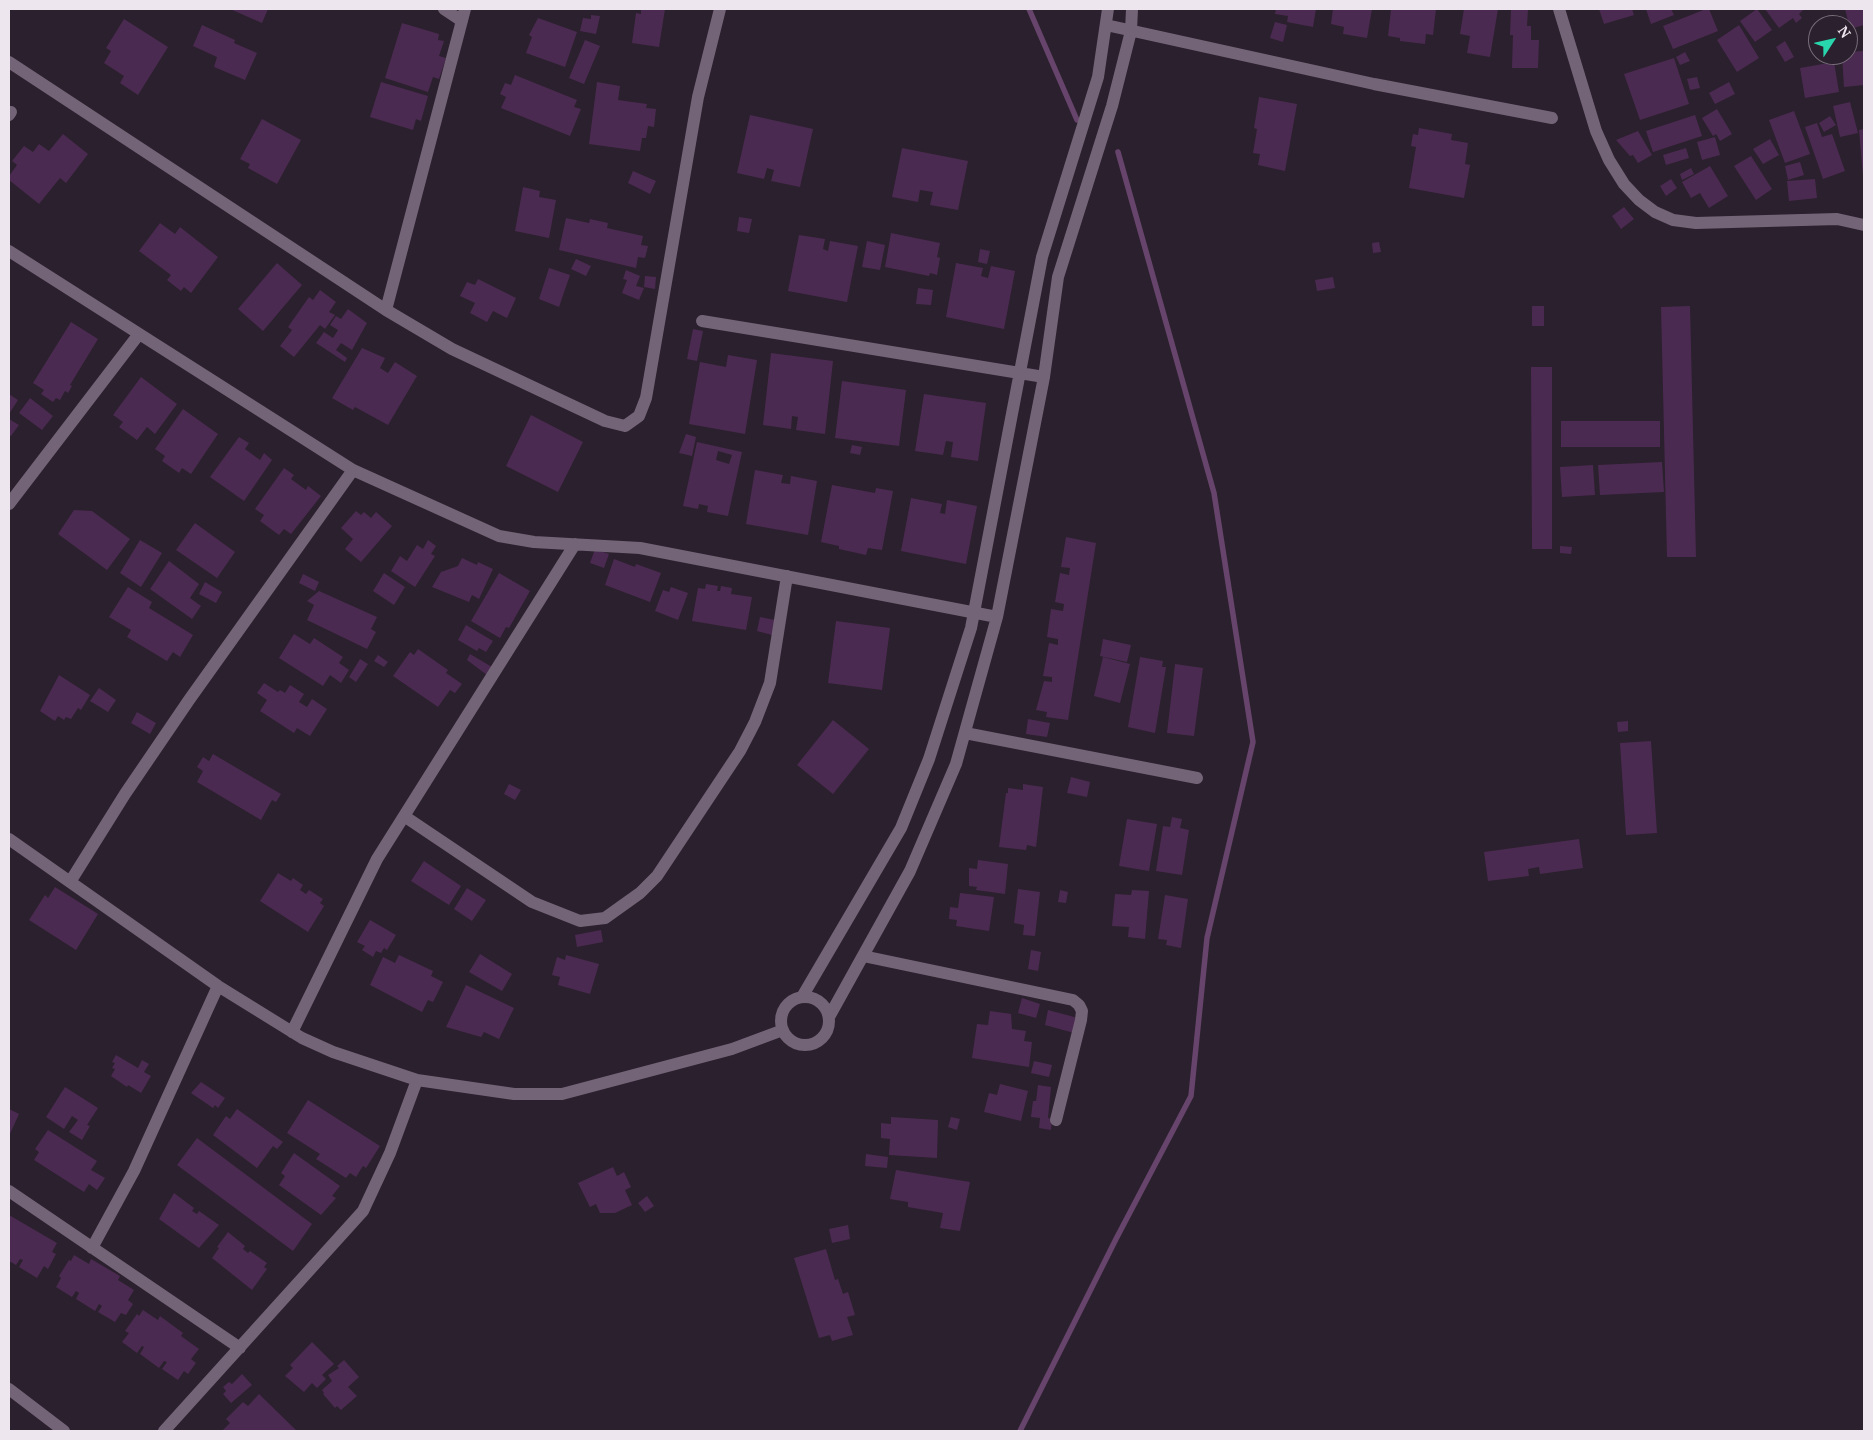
<!DOCTYPE html>
<style>
body{margin:0}
#map{position:relative;width:1873px;height:1440px;overflow:hidden;background:#2b202d;font-family:"PT Serif",serif}
canvas{display:block}
.frame{position:absolute;inset:0;border:10px solid #eee6ef;pointer-events:none}
.north{position:absolute;left:1808px;top:15px;width:50px;height:50px;box-sizing:border-box;background:#2b202d;border:1px solid #796f7b;border-radius:50%;rotate:55deg;font-size:14px;font-weight:700;line-height:20px;text-align:center;color:#eee6ef}
.north::after{content:'';display:block;margin:auto;width:18px;height:22px;background:#29d5ad;clip-path:polygon(50% 0,100% 100%,50% 72%,0 100%)}
</style>
<div id="map">
<canvas width="1873" height="1440"></canvas>
<div class="frame"></div>
<div class="north">N</div>
</div>
<script>
const g = document.querySelector('canvas').getContext('2d');
g.lineJoin = 'round';
const poly = rows => new Path2D(rows.map(r => 'M' + r).join(''));
function strokePath(path, color, width, dash) { g.strokeStyle = color; g.lineWidth = width; g.lineCap = dash ? 'butt' : 'round'; g.setLineDash(dash || []); g.stroke(path); }
function fill(path, color) { g.fillStyle = color; g.fill(path, 'evenodd'); }
const stream = poly([
 [1029,9,1077,120],
 [1020,1431,1116,1239,1191,1096,1207,938,1253,742,1214,493,1118,152]
]);
const building = poly([
 [230,9,268,9,262,23],
 [641,9,665,9,659,47,632,43,636,13,641,14],
 [1276,9,1316,9,1313,27,1287,22,1288,16,1275,14],
 [1333,9,1372,9,1367,38,1343,34,1344,27,1331,24],
 [1391,9,1436,9,1433,35,1426,34,1425,44,1400,41,1400,38,1388,36],
 [1464,9,1498,9,1490,57,1467,53,1470,36,1460,34],
 [1511,9,1528,9,1527,26,1531,26,1531,40,1539,40,1538,68,1512,68,1513,35,1510,35],
 [1599,9,1632,9,1634,15,1604,24],
 [1646,9,1671,9,1674,15,1651,24],
 [1706,9,1709,9,1718,31,1673,49,1663,26],
 [1757,9,1772,30,1755,42,1740,21],
 [1765,9,1802,9,1803,10,1799,14,1802,18,1796,23,1793,18,1779,28],
 [1845,9,1864,9,1864,25,1850,29],
 [591,15,600,16,596,34,580,31,583,18,591,19],
 [538,18,577,32,565,67,526,53,532,37,529,35],
 [124,19,168,47,138,95,120,83,124,76,104,63,111,51,106,48],
 [1275,22,1287,25,1283,42,1270,38],
 [402,23,439,34,438,40,444,41,439,56,446,58,439,79,433,77,428,92,385,78],
 [202,25,235,40,234,43,257,53,245,80,214,67,217,57,193,46],
 [1739,25,1759,58,1737,72,1717,40],
 [585,40,600,46,584,84,569,78],
 [1785,41,1794,57,1785,62,1776,47],
 [1864,51,1864,85,1844,87,1842,55,1848,55,1848,52],
 [1685,52,1690,61,1680,65,1676,57],
 [1674,58,1689,104,1640,120,1624,74],
 [1834,62,1839,92,1805,98,1800,68],
 [515,75,577,100,574,107,581,109,570,136,501,108,506,97,500,94,505,83,511,85],
 [1697,77,1700,88,1690,90,1687,79],
 [381,82,428,96,421,121,416,119,413,130,370,117],
 [597,82,620,86,618,100,647,104,646,108,656,109,654,127,648,126,646,138,642,138,640,151,589,144],
 [1729,82,1735,94,1715,104,1709,93],
 [1259,97,1297,104,1285,171,1258,165,1260,154,1253,153,1257,129,1254,128],
 [1850,102,1858,133,1840,137,1833,106],
 [1717,109,1732,134,1720,141,1716,134,1713,136,1702,118],
 [1794,111,1810,154,1785,163,1769,120],
 [750,115,813,129,800,187,771,181,774,170,767,168,764,179,737,173],
 [1695,115,1702,136,1653,152,1646,131],
 [1830,116,1836,125,1824,132,1819,123],
 [262,119,301,140,277,184,248,168,250,164,240,159],
 [1817,123,1822,137,1832,134,1845,171,1823,179,1805,127],
 [1419,128,1452,134,1451,140,1468,143,1465,164,1470,165,1464,198,1409,188,1416,147,1411,146,1413,134,1418,135],
 [1864,129,1864,176,1863,176,1859,130],
 [1638,131,1652,155,1638,163,1633,155,1630,156,1616,140],
 [63,134,88,154,66,183,60,178,39,204,9,180,9,176,17,165,12,161,24,146,33,152,39,144,49,151],
 [1715,137,1720,155,1702,160,1697,142],
 [1770,139,1779,155,1763,164,1753,149],
 [902,148,968,161,958,210,930,205,933,192,920,190,918,202,892,197],
 [1686,148,1689,158,1666,165,1663,155],
 [1751,156,1772,189,1756,200,1734,166],
 [1800,162,1804,175,1788,180,1785,166],
 [1710,166,1728,196,1709,208,1700,193,1691,198,1682,182],
 [1691,168,1694,174,1682,180,1680,174],
 [633,171,656,181,650,194,628,183],
 [1671,179,1677,188,1666,196,1660,186],
 [1815,179,1817,198,1789,201,1787,181],
 [523,187,540,191,539,197,556,200,549,238,515,231],
 [1624,207,1634,219,1621,229,1612,216],
 [739,217,752,219,749,233,737,231],
 [566,218,589,223,590,219,608,223,607,228,643,236,641,245,648,246,645,258,638,257,636,268,559,250],
 [160,223,175,234,180,227,218,257,191,293,184,287,181,291,167,280,171,275,139,251],
 [891,233,940,243,937,257,940,258,937,275,930,273,929,276,885,267],
 [799,235,825,239,823,249,828,251,830,241,858,246,847,302,788,291],
 [867,241,885,245,880,270,862,267],
 [1379,242,1381,252,1373,253,1372,243],
 [980,249,990,251,987,264,978,262],
 [576,259,591,266,586,276,571,269],
 [277,263,302,285,263,331,238,309],
 [956,263,983,268,981,276,988,278,991,266,1015,271,1004,329,946,317],
 [549,268,570,275,559,307,539,299],
 [626,270,640,276,636,286,644,288,639,300,622,293,627,280,623,279],
 [645,276,656,277,655,289,644,287],
 [1333,277,1335,288,1317,291,1315,280],
 [478,279,516,298,507,318,493,311,487,322,470,313,475,303,460,296,467,282,475,285],
 [918,288,933,290,931,305,916,304],
 [320,290,336,302,329,312,335,315,325,329,320,325,294,357,280,346,292,330,288,327,309,297,313,300],
 [1532,306,1544,306,1544,326,1532,326],
 [1690,306,1696,557,1667,557,1661,307],
 [348,309,367,323,352,350,341,343,336,350,347,358,345,362,316,343,324,332,333,338,338,330,330,325,336,316,341,319],
 [71,322,98,339,70,385,72,386,68,393,65,391,60,400,56,398,53,402,41,394,44,390,33,383],
 [693,329,703,331,697,361,687,359],
 [362,348,385,358,380,368,388,373,395,362,417,376,388,425,355,407,353,410,332,398],
 [771,353,833,361,825,434,796,430,798,417,792,416,791,429,763,425],
 [728,355,757,360,745,434,689,424,700,362,726,367],
 [1531,367,1552,367,1552,549,1532,549],
 [141,377,177,404,155,434,147,427,137,440,119,427,123,422,113,415],
 [842,381,906,390,899,446,835,438],
 [9,394,18,400,9,414],
 [924,394,986,403,978,461,951,457,953,442,946,441,943,455,915,451],
 [30,398,53,416,42,430,19,413],
 [183,409,218,434,191,474,182,468,179,473,162,461,165,456,155,449],
 [531,415,583,442,558,492,506,466],
 [9,419,19,425,11,436,9,435],
 [1561,421,1660,421,1660,447,1561,447],
 [686,434,696,437,692,456,679,453],
 [239,437,249,443,245,449,260,460,264,453,272,460,244,501,210,477],
 [697,442,742,452,728,516,707,512,708,506,699,504,698,509,683,506],
 [718,451,732,455,729,464,716,460],
 [852,445,862,447,860,455,850,453],
 [1662,462,1664,492,1600,495,1598,465],
 [1593,465,1595,495,1562,497,1560,467],
 [284,468,294,475,291,479,306,490,308,486,321,496,291,534,284,529,279,535,260,521,264,515,255,509],
 [755,470,783,475,781,483,790,484,791,476,817,481,808,535,746,524],
 [832,485,875,493,876,488,893,491,882,550,868,548,866,555,839,549,839,546,821,542],
 [911,498,942,504,940,513,945,514,947,500,977,506,966,564,901,551],
 [74,510,92,511,130,539,107,570,58,534],
 [356,511,361,515,364,512,371,518,376,512,392,526,361,562,345,549,353,539,341,528],
 [195,523,235,552,217,578,176,550],
 [1066,537,1096,543,1068,720,1046,717,1047,712,1036,710,1044,681,1052,682,1052,677,1043,676,1049,643,1058,645,1058,639,1047,637,1051,609,1063,611,1064,604,1055,602,1060,573,1069,575,1070,568,1061,567],
 [140,540,162,553,141,587,120,573],
 [428,540,436,546,431,554,435,556,415,587,391,571,400,556,407,561,417,545,423,549],
 [1560,546,1572,547,1571,554,1560,553],
 [595,549,609,554,604,568,590,563],
 [462,558,477,565,478,562,493,569,479,599,472,595,469,602,432,587,441,572,458,566],
 [614,559,635,567,636,564,661,573,650,602,605,585],
 [169,561,199,584,190,598,201,606,192,619,150,589],
 [384,573,405,587,394,605,373,591],
 [499,573,530,591,509,628,506,627,500,638,471,621],
 [303,574,319,582,315,591,299,583],
 [205,582,222,592,216,603,199,594],
 [706,584,718,586,717,591,720,591,721,586,732,588,731,594,752,597,746,630,692,621,698,588,705,589],
 [128,587,152,602,149,608,193,635,180,657,173,652,167,661,127,637,131,630,109,617],
 [671,587,688,593,678,620,655,611,663,590,669,592],
 [319,591,377,617,371,629,376,632,367,649,307,620,314,605,307,601],
 [760,617,775,620,772,635,757,631],
 [836,621,890,628,882,690,828,683],
 [466,625,493,641,486,652,479,648,477,651,458,640],
 [294,634,310,644,314,638,343,657,339,663,349,670,341,683,330,675,323,686,279,658],
 [1103,639,1131,645,1127,662,1100,656],
 [418,649,448,670,446,673,462,684,455,693,450,690,438,707,393,676,410,652,414,655],
 [470,654,492,667,487,675,467,660],
 [378,655,388,662,384,667,374,661],
 [1103,657,1130,664,1120,703,1094,696],
 [1140,657,1163,661,1162,667,1166,667,1155,733,1128,727],
 [360,659,368,664,356,682,349,677],
 [1175,664,1203,668,1194,736,1167,733],
 [59,675,90,695,81,710,78,708,71,719,66,717,64,720,58,716,55,721,40,711],
 [264,683,278,692,280,690,285,693,290,685,304,694,299,702,307,707,312,699,327,709,310,736,297,728,294,733,260,711,267,700,257,693],
 [99,688,116,700,108,712,90,701],
 [137,712,156,723,150,734,131,723],
 [1028,719,1050,723,1047,737,1026,734],
 [833,720,869,749,833,794,797,765],
 [1628,721,1628,731,1618,732,1617,722],
 [1651,741,1657,833,1626,835,1620,743],
 [213,754,281,794,276,802,272,800,261,820,197,782,203,771,197,767,203,757,209,761],
 [1071,777,1090,782,1087,797,1067,793],
 [509,784,521,790,515,800,504,794],
 [1023,784,1043,787,1036,847,1027,845,1026,850,999,847,1006,793,1008,793,1008,788,1023,790],
 [1172,817,1182,819,1180,828,1189,830,1182,875,1156,871,1163,826,1170,827],
 [1127,819,1157,824,1149,871,1119,866],
 [1579,839,1583,868,1540,874,1539,867,1528,869,1529,876,1488,881,1484,852],
 [978,860,1008,864,1005,894,976,890,977,887,969,886,969,868,977,869],
 [424,861,461,886,449,905,411,881],
 [278,873,291,881,293,878,303,885,300,890,306,894,309,890,323,899,320,903,324,906,308,932,260,901],
 [55,887,98,914,76,950,29,920,45,895,48,898],
 [467,888,486,900,472,921,454,909],
 [1018,889,1040,892,1035,936,1023,935,1024,925,1014,923],
 [1060,890,1068,892,1066,903,1058,902],
 [1132,890,1149,891,1145,939,1128,937,1129,927,1112,926,1115,894,1131,895],
 [960,893,994,897,989,931,956,926,957,920,949,919,950,907,958,908],
 [1165,895,1188,899,1181,948,1166,945,1167,940,1158,939],
 [370,920,396,935,387,950,384,948,381,953,376,951,373,957,362,950,365,946,357,942],
 [601,930,603,942,577,947,575,935],
 [1031,950,1041,952,1038,971,1028,969],
 [480,954,512,974,502,991,469,972],
 [399,955,433,971,431,976,443,982,433,1002,428,1000,422,1012,370,985,383,957,395,963],
 [566,955,599,964,590,994,558,985,560,977,552,975,557,957,565,960],
 [466,985,514,1008,499,1039,484,1032,481,1037,446,1027],
 [1022,998,1040,1004,1036,1018,1018,1013],
 [1048,1010,1078,1018,1074,1033,1045,1025],
 [990,1011,1011,1014,1012,1029,1026,1031,1024,1041,1032,1042,1029,1067,972,1058,977,1024,988,1025],
 [116,1055,138,1068,142,1060,149,1064,144,1072,151,1076,141,1093,128,1085,127,1087,111,1076,115,1069,112,1068,115,1063,112,1062],
 [1034,1061,1052,1065,1049,1077,1031,1073],
 [201,1082,225,1098,218,1108,215,1105,213,1108,191,1093],
 [1000,1084,1028,1091,1021,1121,984,1112,989,1093,997,1095],
 [1038,1085,1051,1087,1048,1118,1052,1119,1051,1130,1039,1128,1040,1118,1031,1117,1033,1101,1036,1101],
 [65,1087,98,1108,87,1125,90,1126,82,1140,69,1132,78,1120,72,1116,64,1129,46,1117],
 [308,1100,380,1146,366,1168,363,1166,356,1177,350,1173,346,1178,316,1159,320,1154,287,1133],
 [9,1109,19,1114,9,1136],
 [237,1109,283,1142,277,1149,273,1146,257,1168,213,1135,226,1116,230,1119],
 [891,1117,938,1120,937,1158,889,1155,890,1139,881,1138,881,1123,891,1124],
 [951,1117,960,1119,957,1130,948,1127],
 [48,1130,97,1161,91,1170,105,1178,97,1190,89,1184,84,1192,34,1160,39,1152,35,1149],
 [197,1138,312,1224,293,1251,177,1165],
 [294,1153,340,1186,332,1196,336,1198,321,1215,279,1185,285,1176,281,1173],
 [866,1154,888,1157,887,1168,865,1166],
 [613,1167,617,1176,624,1172,631,1187,625,1190,632,1205,615,1213,600,1213,596,1204,590,1207,578,1183],
 [896,1170,970,1182,960,1231,940,1228,943,1213,908,1207,908,1202,890,1199],
 [174,1193,194,1208,192,1211,197,1214,199,1211,219,1225,199,1248,159,1219],
 [647,1196,654,1206,645,1212,638,1203],
 [9,1215,57,1243,52,1252,56,1254,48,1269,44,1266,37,1278,19,1267,23,1260,20,1259,16,1265,9,1261],
 [848,1225,850,1239,832,1243,829,1229],
 [228,1232,245,1246,243,1249,248,1253,250,1251,267,1263,264,1267,267,1269,252,1290,212,1258,219,1248,217,1247],
 [826,1249,835,1280,838,1279,843,1294,848,1292,855,1315,847,1317,853,1335,832,1341,830,1335,819,1338,794,1258],
 [74,1255,89,1264,91,1259,120,1276,118,1280,134,1290,128,1300,133,1304,126,1315,121,1313,115,1322,98,1312,102,1306,99,1304,95,1311,76,1299,79,1293,76,1291,72,1297,56,1287,61,1278,59,1276,69,1260,71,1261],
 [143,1310,158,1320,160,1316,183,1333,181,1336,199,1349,191,1359,196,1363,188,1374,184,1371,178,1380,162,1369,167,1362,164,1361,159,1368,140,1354,144,1347,142,1346,137,1353,122,1342,129,1333,125,1331,137,1314,139,1316],
 [312,1342,334,1364,322,1375,326,1379,317,1388,312,1383,304,1392,285,1376,293,1368,290,1365],
 [344,1360,359,1377,348,1387,357,1396,341,1410,337,1406,335,1408,323,1394,324,1393,322,1390,332,1381,328,1375,339,1368,337,1366],
 [242,1374,252,1385,231,1403,223,1394,226,1391,223,1387,229,1382,232,1384],
 [259,1394,297,1431,222,1431,230,1423,226,1419,243,1402,248,1406]
]);
const minor = poly([
 [444,9,462,21],
 [1559,9,1596,131,1609,160,1624,184,1639,200,1655,212,1673,220,1696,223,1837,219,1864,225],
 [1106,25,1374,84,1552,118],
 [9,62,386,310,452,349,605,421,625,426,639,416,646,398,698,97,720,9],
 [9,115,11,112],
 [9,251,353,470,499,536,534,542,640,548,997,617],
 [386,310,465,9],
 [702,321,1044,377],
 [9,504,139,334],
 [965,733,1197,778],
 [404,816,532,902,580,921,605,918,640,893,657,876,740,751,755,722,770,683,787,576],
 [9,839,218,986,302,1038,333,1052,417,1080,514,1094,562,1094,732,1049,783,1030],
 [70,882,125,794,189,700,353,470],
 [863,956,1073,1000,1079,1005,1082,1011,1081,1020,1056,1120],
 '781 1021a24 24 0 1 1 48 0a24 24 0 1 1-48 0Z',
 [802,997,901,828,929,759,971,628,1042,257,1098,77,1108,9],
 [829,1017,910,871,956,764,997,617,1044,377,1058,277,1112,106,1131,31,1132,9],
 [292,1032,377,859,575,544],
 [9,1191,240,1348],
 [92,1248,134,1171,218,986],
 [9,1389,64,1431],
 [164,1431,363,1211,390,1153,417,1080]
]);
strokePath(stream, '#67446c', 5.5);
fill(building, '#4b2a51');
strokePath(minor, '#746477', 12);
</script>
